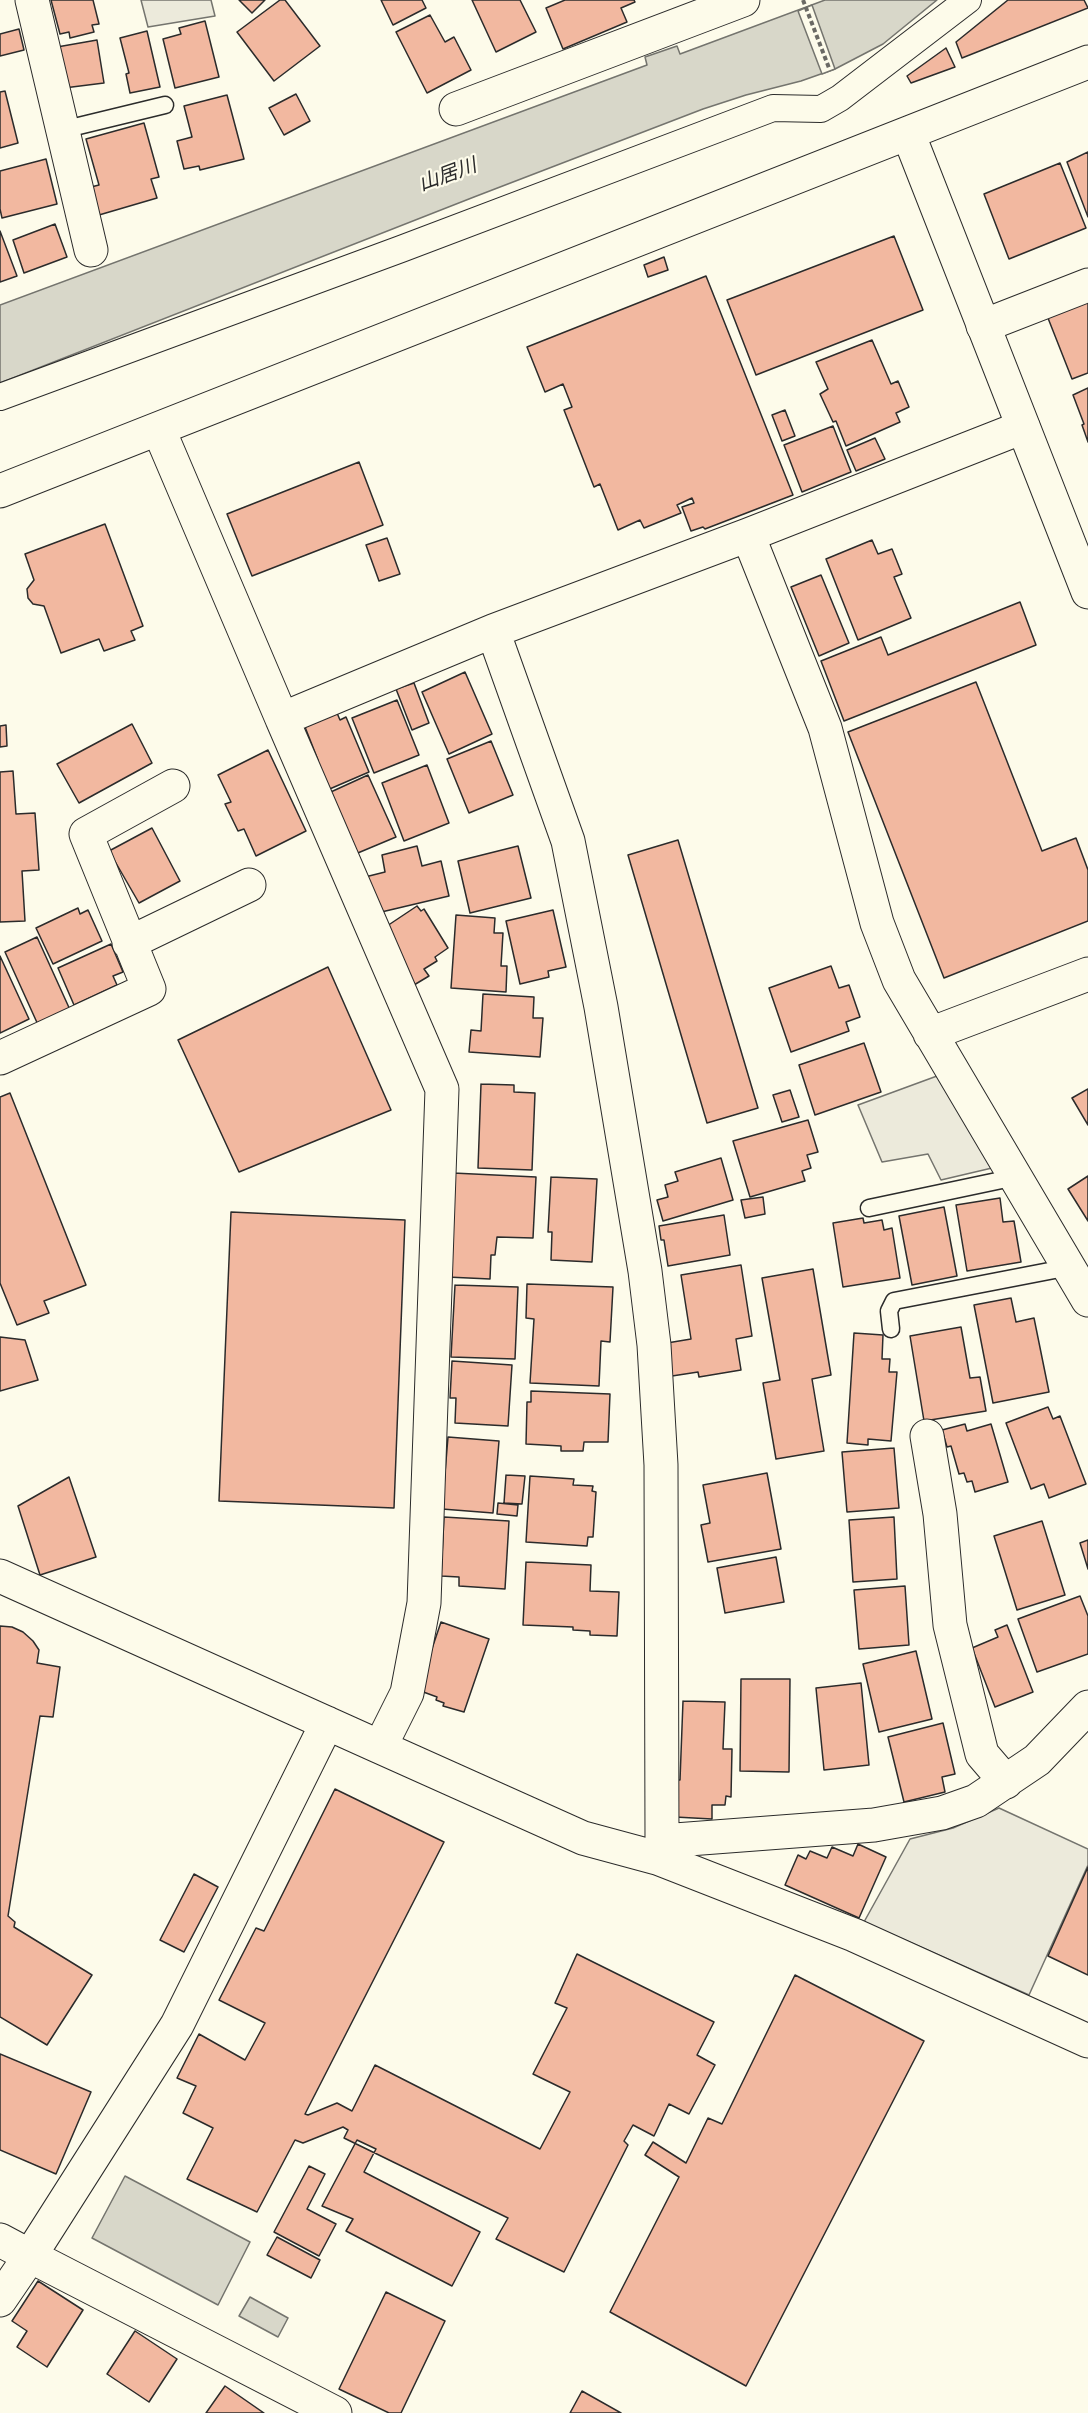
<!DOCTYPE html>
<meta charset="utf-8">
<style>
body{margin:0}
canvas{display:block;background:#fdfbea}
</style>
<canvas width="1088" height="2413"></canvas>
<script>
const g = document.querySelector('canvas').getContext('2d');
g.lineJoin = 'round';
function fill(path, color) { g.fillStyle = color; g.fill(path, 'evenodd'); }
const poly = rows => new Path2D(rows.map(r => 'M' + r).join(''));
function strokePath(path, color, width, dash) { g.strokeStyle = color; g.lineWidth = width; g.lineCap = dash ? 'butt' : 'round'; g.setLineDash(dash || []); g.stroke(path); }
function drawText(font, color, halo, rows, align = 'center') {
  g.font = font + ' "Titillium Web","Noto Sans JP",sans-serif'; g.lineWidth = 4.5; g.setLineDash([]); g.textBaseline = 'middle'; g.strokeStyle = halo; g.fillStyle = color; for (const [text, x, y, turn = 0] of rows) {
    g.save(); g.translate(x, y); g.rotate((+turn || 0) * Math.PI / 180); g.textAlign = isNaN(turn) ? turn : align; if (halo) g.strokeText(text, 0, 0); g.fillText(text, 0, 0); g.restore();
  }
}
const parking = poly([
 [141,0,211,0,215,16,148,27,141,0],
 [937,1076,992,1168,941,1180,928,1154,882,1162,858,1105,937,1076],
 [999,1808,1088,1849,1088,1865,1029,1995,864,1922,910,1839,953,1828,999,1808]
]);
const water = poly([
 [825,0,937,0,883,44,835,69,801,81,746,95,703,109,474,197,0,383,0,305,647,65,645,57,677,46,680,54,825,0],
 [125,2176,250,2242,218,2305,92,2238,125,2176],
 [250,2297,288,2318,278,2337,239,2316,250,2297]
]);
const pier = poly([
 [812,5,835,69,822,74,798,11,812,5]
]);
const building = poly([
 [51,0,93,0,99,24,92,25,94,32,70,38,69,32,60,34,51,0],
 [239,0,265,0,252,13,239,0],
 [280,0,285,0,320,46,274,81,237,32,280,0],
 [381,0,422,0,426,8,393,25,381,0],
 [472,0,520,0,536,32,496,52,472,0],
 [565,0,634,0,635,2,621,8,627,22,563,49,546,8,565,0],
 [1008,0,1084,0,1088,8,962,58,956,42,1008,0],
 [430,15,445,42,454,37,471,70,427,93,396,32,430,15],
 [205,21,219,77,175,88,163,39,181,34,179,28,205,21],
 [19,29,24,50,0,56,0,34,19,29],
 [147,31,160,87,130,93,126,74,129,73,120,38,147,31],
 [97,40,104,83,64,88,57,47,97,40],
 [946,48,955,67,911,83,907,76,946,48],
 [5,91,18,143,0,148,0,92,5,91],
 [296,94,310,121,284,135,269,108,296,94],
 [227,95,244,159,200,170,199,166,184,169,177,141,192,137,184,106,227,95],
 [144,123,159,177,151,179,157,198,99,215,91,187,99,185,86,139,144,123],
 [1088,152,1088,217,1067,162,1088,152],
 [46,159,57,204,2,218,0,209,0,171,46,159],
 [1060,163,1086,228,1009,259,984,194,1060,163],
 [55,224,67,257,24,273,13,240,55,224],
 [0,231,17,276,0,282,0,231],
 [894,236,923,310,756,375,727,300,894,236],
 [664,257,668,270,648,277,644,265,664,257],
 [706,276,793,495,705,529,703,527,691,531,682,507,694,503,692,498,677,505,681,513,644,528,640,520,618,530,600,484,594,487,564,410,572,407,563,384,545,392,527,347,706,276],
 [1088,296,1088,373,1072,379,1046,313,1088,296],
 [872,340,891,384,898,381,909,407,896,413,900,422,846,446,836,421,833,422,820,394,828,389,816,362,872,340],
 [1088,388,1088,442,1082,425,1084,424,1073,395,1088,388],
 [785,410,795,436,782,441,772,415,785,410],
 [833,426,851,472,802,492,784,445,833,426],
 [875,438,885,459,856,471,847,450,875,438],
 [359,462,383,525,252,576,227,514,359,462],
 [105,524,143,626,131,631,135,640,104,651,99,639,61,653,44,606,33,604,28,598,27,589,34,580,25,554,105,524],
 [387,538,400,574,379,581,366,545,387,538],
 [872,540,878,554,892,549,902,574,894,577,911,618,858,640,826,559,872,540],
 [821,575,849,643,819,656,791,587,821,575],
 [1020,602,1036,645,844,721,821,661,881,637,888,655,1020,602],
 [465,672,492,734,449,754,422,692,465,672],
 [976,682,1042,851,1076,838,1088,870,1088,921,944,978,848,732,976,682],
 [414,683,429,723,412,730,396,689,414,683],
 [397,700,419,755,374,773,352,718,397,700],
 [337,713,340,720,346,717,369,772,325,791,312,762,318,760,305,727,337,713],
 [132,724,152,763,79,803,57,764,132,724],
 [6,725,7,746,0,747,0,726,6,725],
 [491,741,513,795,469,813,447,759,491,741],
 [268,750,306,831,256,856,244,829,238,831,225,804,231,802,218,775,268,750],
 [427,765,449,823,404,841,382,783,427,765],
 [13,771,16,814,35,813,39,870,22,871,25,921,0,922,0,772,13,771],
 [368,775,396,837,353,855,322,796,368,775],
 [152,828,180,881,139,903,109,851,152,828],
 [678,840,758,1108,707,1123,628,855,678,840],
 [417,846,422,866,441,861,449,896,373,914,365,877,385,872,382,855,417,846],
 [518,846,531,898,470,913,458,861,518,846],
 [417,906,421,911,424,909,448,948,435,957,437,961,424,969,429,976,414,985,381,930,417,906],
 [78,908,80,914,88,910,102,941,53,964,36,928,78,908],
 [553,910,566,967,548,971,549,977,520,984,506,921,553,910],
 [456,915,495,918,494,933,503,933,501,966,507,966,506,992,451,988,456,915],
 [37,937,71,1012,39,1027,5,952,37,937],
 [111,944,123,972,113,976,117,985,74,1005,58,968,111,944],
 [0,956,29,1019,0,1033,0,956],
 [831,966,839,988,849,985,860,1017,846,1022,849,1031,791,1052,769,988,831,966],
 [328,967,391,1110,239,1172,178,1040,328,967],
 [483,994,534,997,533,1018,543,1018,540,1057,469,1052,471,1030,481,1031,483,994],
 [864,1043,881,1092,815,1115,799,1065,864,1043],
 [481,1084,514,1085,514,1092,535,1093,532,1170,478,1168,481,1084],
 [1088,1089,1088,1125,1072,1098,1088,1089],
 [790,1090,799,1117,782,1122,773,1095,790,1090],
 [10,1093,86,1285,44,1301,49,1313,17,1325,0,1283,0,1097,10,1093],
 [808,1120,818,1152,807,1155,811,1168,802,1171,805,1181,750,1197,733,1141,808,1120],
 [721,1158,733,1200,663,1221,657,1200,668,1197,665,1185,678,1181,675,1172,721,1158],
 [453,1173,536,1177,533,1238,497,1237,495,1255,491,1255,490,1279,447,1277,453,1173],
 [1088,1176,1088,1221,1068,1189,1088,1176],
 [551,1177,597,1179,592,1262,551,1260,552,1232,548,1232,551,1177],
 [763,1197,765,1214,745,1218,741,1200,763,1197],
 [1000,1198,1003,1222,1014,1221,1021,1262,967,1271,956,1205,1000,1198],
 [944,1207,957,1276,912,1285,899,1216,944,1207],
 [231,1212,405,1220,394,1508,219,1501,231,1212],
 [724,1215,730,1255,668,1266,664,1240,661,1240,659,1226,724,1215],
 [863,1218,864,1223,882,1220,884,1230,892,1228,900,1278,843,1287,833,1223,863,1218],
 [741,1265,752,1336,736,1339,741,1370,699,1377,698,1372,672,1376,667,1343,691,1339,681,1275,741,1265],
 [813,1269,831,1375,812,1379,824,1451,776,1459,763,1383,780,1380,762,1278,813,1269],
 [527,1284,613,1287,610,1342,601,1341,599,1386,530,1383,534,1319,526,1318,527,1284],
 [455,1285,518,1287,515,1359,451,1357,455,1285],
 [1011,1298,1016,1322,1034,1318,1049,1392,993,1403,974,1305,1011,1298],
 [961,1327,970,1378,980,1377,986,1411,924,1421,910,1336,961,1327],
 [854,1333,883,1335,882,1359,890,1359,889,1372,897,1372,891,1441,868,1439,868,1445,847,1443,854,1333],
 [0,1337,25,1340,38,1380,0,1391,0,1337],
 [452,1361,512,1365,508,1426,455,1423,456,1398,450,1398,452,1361],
 [531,1391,610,1394,608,1442,584,1442,583,1451,561,1451,561,1446,526,1444,527,1402,531,1402,531,1391],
 [1048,1407,1053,1419,1060,1416,1086,1484,1049,1498,1044,1484,1031,1489,1006,1423,1048,1407],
 [965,1424,967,1431,991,1424,1008,1482,975,1492,972,1481,967,1482,964,1473,959,1474,951,1446,947,1447,942,1430,965,1424],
 [448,1437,499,1441,493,1513,442,1509,448,1437],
 [894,1448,899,1508,847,1512,842,1452,894,1448],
 [767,1473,781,1549,708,1562,701,1525,710,1523,703,1485,767,1473],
 [506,1475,525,1476,522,1504,504,1503,506,1475],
 [530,1476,574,1479,573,1485,593,1486,592,1491,596,1492,593,1537,588,1537,587,1546,526,1542,530,1476],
 [69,1477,96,1557,40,1575,18,1506,69,1477],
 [498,1503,518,1505,517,1516,497,1514,498,1503],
 [444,1517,509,1521,505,1589,459,1586,459,1577,441,1576,444,1517],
 [894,1517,897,1579,853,1582,849,1520,894,1517],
 [1042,1521,1065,1595,1017,1610,994,1536,1042,1521],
 [1088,1540,1088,1569,1080,1543,1088,1540],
 [776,1557,784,1602,725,1613,717,1568,776,1557],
 [526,1562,591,1565,590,1591,619,1592,617,1636,590,1635,590,1631,573,1630,573,1627,523,1625,526,1562],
 [905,1586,909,1645,859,1649,854,1590,905,1586],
 [1080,1596,1088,1616,1088,1654,1037,1672,1018,1619,1080,1596],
 [441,1622,489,1639,464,1712,443,1706,444,1703,436,1700,437,1697,418,1690,441,1622],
 [1007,1625,1033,1692,995,1707,972,1648,998,1637,995,1630,1007,1625],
 [0,1626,12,1627,23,1632,33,1641,39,1650,37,1663,60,1667,53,1717,40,1716,8,1916,15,1922,14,1927,92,1975,47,2045,0,2017,0,1626],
 [916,1651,932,1719,879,1732,863,1664,916,1651],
 [741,1679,790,1679,789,1772,740,1771,741,1679],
 [861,1683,869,1765,824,1770,816,1688,861,1683],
 [683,1701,725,1702,723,1749,732,1749,731,1797,726,1796,725,1805,712,1805,712,1819,675,1817,676,1780,680,1780,683,1701],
 [943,1723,955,1774,942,1777,945,1792,904,1802,888,1737,943,1723],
 [335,1789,444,1842,305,2114,308,2115,337,2103,352,2111,375,2065,540,2149,570,2092,533,2074,567,2008,555,2003,577,1954,714,2022,697,2055,715,2065,689,2114,669,2104,654,2136,633,2125,624,2141,628,2145,564,2272,496,2239,508,2218,344,2138,348,2130,343,2127,303,2143,295,2140,257,2212,187,2179,213,2128,183,2113,196,2086,177,2078,199,2034,245,2060,265,2023,219,2000,256,1928,264,1931,335,1789],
 [858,1844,886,1857,859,1918,785,1885,798,1855,806,1859,810,1851,827,1858,832,1847,853,1856,858,1844],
 [1088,1867,1088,1975,1048,1956,1088,1867],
 [194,1874,218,1887,184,1952,160,1940,194,1874],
 [795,1975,924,2041,746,2386,610,2312,679,2177,645,2155,653,2142,686,2163,708,2118,722,2124,795,1975],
 [0,2054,91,2092,56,2174,0,2150,0,2054],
 [357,2140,376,2149,364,2172,480,2232,452,2286,346,2231,353,2219,322,2206,357,2140],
 [309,2166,325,2174,307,2209,336,2224,319,2256,274,2232,309,2166],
 [277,2237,320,2260,311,2278,267,2255,277,2237],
 [38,2281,83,2310,47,2367,17,2347,27,2331,12,2321,38,2281],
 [386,2292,445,2321,401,2413,389,2413,339,2389,386,2292],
 [135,2331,177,2359,149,2402,107,2374,135,2331],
 [225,2386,264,2413,206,2413,225,2386],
 [582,2391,621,2413,570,2413,582,2391]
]);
const path = poly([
 [803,0,829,68]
]);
const service = poly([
 [62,130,165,105],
 [869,1208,1016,1177],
 [891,1329,889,1311,894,1301,1070,1267]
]);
const pedestrian = poly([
 [0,397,401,249,773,108,821,109,840,98,968,0]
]);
const minor = poly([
 [32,0,91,250],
 [456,109,743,0],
 [983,326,1088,285],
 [159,430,282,719,493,631,748,535,1023,427],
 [748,535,825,728,877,923,899,980,1088,1300],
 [493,631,568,841,601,1007,645,1271,654,1345,661,1465,662,1841,657,1858],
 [129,943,249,885],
 [930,1034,1088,974],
 [0,1058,149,989,86,834,173,786],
 [927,1436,940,1514,950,1625,982,1754,1006,1782],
 [0,1576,380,1747,407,1693,424,1603,442,1089,282,719],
 [327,1723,177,2025,30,2256,335,2413],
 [380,1747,583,1838,657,1858,854,1935,1088,2041],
 [662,1841,874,1825,942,1813,976,1801,1037,1760,1088,1707],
 [0,2240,30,2256,0,2300]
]);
const tertiary = poly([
 [908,133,1088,592],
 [0,491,1088,62]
]);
const waterNames = [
 ["山居川",448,176,-20]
];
fill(parking, '#eceadb');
strokePath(parking, '#74746e', 1.5);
fill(water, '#d8d7c9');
strokePath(water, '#74746e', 1.5);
fill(pier, '#fdfbea');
strokePath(pier, '#74746e', 1.5);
fill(building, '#f2b8a0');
strokePath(building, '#2b2b2b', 1.5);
strokePath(service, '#2b2b2b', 19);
strokePath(pedestrian, '#2b2b2b', 28);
strokePath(minor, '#2b2b2b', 35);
strokePath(tertiary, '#2b2b2b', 35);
strokePath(path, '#6a6964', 4, [4.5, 3]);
strokePath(service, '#fdfbea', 16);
strokePath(pedestrian, '#fdfbea', 26);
strokePath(minor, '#fdfbea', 33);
strokePath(tertiary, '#fdfbea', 33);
drawText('italic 20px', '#2b2b2b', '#fdfbea', waterNames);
</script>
